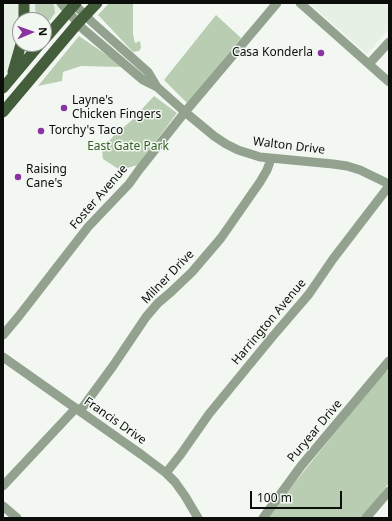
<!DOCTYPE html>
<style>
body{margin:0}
#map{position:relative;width:392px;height:521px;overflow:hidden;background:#f3f7f2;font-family:"Noto Sans",sans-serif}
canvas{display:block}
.frame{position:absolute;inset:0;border:4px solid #0c0e0c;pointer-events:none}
.north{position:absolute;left:12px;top:12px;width:40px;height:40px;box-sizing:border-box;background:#f3f7f2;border:1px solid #979a96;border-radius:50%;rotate:88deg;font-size:11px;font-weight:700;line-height:16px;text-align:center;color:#0c0e0c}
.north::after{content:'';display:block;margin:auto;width:14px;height:18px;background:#8933a1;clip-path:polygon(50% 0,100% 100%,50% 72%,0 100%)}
.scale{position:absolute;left:250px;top:491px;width:92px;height:18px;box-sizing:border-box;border:2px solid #0c0e0c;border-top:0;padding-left:5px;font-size:12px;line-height:14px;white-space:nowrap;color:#0c0e0c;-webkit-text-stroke:3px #f3f7f2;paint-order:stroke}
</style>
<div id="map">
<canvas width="392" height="521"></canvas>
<div class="frame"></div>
<div class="north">N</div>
<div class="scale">100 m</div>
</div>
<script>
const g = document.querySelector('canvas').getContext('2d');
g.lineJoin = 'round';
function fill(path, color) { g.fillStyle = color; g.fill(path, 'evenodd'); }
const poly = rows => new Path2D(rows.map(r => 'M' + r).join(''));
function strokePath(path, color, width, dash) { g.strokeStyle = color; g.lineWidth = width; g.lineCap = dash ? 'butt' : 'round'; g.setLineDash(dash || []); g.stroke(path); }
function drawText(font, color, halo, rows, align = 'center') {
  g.font = font + ' "Noto Sans",sans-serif'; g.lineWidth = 3; g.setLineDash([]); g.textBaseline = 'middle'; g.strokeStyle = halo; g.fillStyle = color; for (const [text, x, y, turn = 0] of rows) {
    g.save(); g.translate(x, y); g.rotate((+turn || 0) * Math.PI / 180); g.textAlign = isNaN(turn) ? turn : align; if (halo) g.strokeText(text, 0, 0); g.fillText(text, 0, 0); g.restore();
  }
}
const built = poly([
 [3,3,67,3,44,29,44,20,20,20,20,44,30,44,3,76],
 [309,3,389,3,389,29,367,54]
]);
const green = poly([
 [35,3,52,3,54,5,55,13,44,27,44,20,36,20],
 [109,3,133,3,133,34,135,43,140,41,141,48,139,51,133,52,98,15],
 [216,15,241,38,187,103,164,80],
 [79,36,124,67,81,66,63,72,62,81,38,86],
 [154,96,177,113,138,165,120,170,103,159,102,150,119,129,124,127,132,120],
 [389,370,389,483,362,518,266,518,384,372]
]);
const minor = poly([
 [61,3,82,28,143,80,157,87,185,112,214,136,226,144,238,150,260,157,333,164,347,166,360,170,389,184],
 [73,3,92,22,148,72,157,87],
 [300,3,389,82],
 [369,64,389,42],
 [3,335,19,316,88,227,129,184,139,170,185,112,277,3],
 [3,357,142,455,166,473,175,482,185,496,198,518],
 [80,411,113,366,146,317,158,303,171,292,192,272,221,238,260,182,267,170,271,159],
 [166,473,181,454,209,414,273,336,309,294,333,259,389,186],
 [3,486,76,408],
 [3,506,17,518],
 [263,518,301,466,389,361],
 [366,518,389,491]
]);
const major = poly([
 [24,3,24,20],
 [44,40,76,3],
 [13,72,21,44],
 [3,88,40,44],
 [3,112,78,23,97,3]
]);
const markers = [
 [321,53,4,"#8933a1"],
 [64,108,4,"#8933a1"],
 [41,131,4,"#8933a1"],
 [18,177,4,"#8933a1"]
];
const poiNames = [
 ["Casa Konderla",313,53,"right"],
 ["Layne's",72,101],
 ["Chicken Fingers",72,115],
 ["Torchy's Taco",49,131],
 ["Raising",26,170],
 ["Cane's",26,184]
];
const streetNames = [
 ["Walton Drive",289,146,7],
 ["Foster Avenue",99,197,-49],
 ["Milner Drive",168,277,-46],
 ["Harrington Avenue",269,322,-50],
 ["Francis Drive",115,421,35],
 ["Puryear Drive",315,431,-50]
];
const parkNames = [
 ["East Gate Park",128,147]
];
fill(built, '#e7f0e4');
fill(green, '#b8cdb1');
strokePath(minor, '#93a28f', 9);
strokePath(major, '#445e3c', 11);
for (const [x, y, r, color] of markers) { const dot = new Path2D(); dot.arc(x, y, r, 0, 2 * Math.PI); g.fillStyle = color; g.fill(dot); strokePath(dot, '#f3f7f2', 1.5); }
drawText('12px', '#0c0e0c', '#f3f7f2', poiNames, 'left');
drawText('12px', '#0c0e0c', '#f3f7f2', streetNames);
drawText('12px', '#356125', '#f3f7f2', parkNames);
</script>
